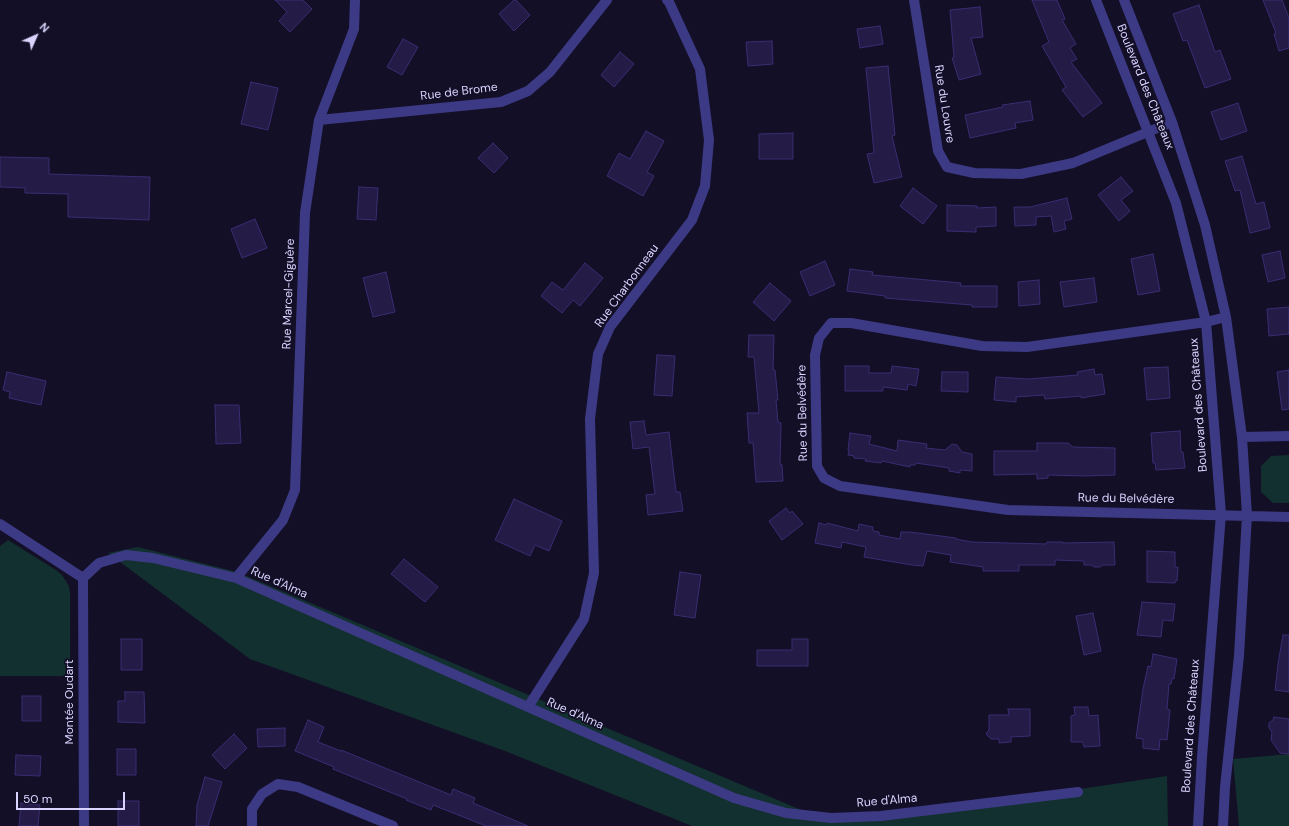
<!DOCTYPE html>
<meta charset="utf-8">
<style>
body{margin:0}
#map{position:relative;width:1289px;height:826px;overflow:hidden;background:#130f26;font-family:"DM Sans",sans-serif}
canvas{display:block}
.north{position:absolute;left:16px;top:16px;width:40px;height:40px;-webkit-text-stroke:3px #130f26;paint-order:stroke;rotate:45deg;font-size:11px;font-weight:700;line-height:16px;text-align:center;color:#d9d4ff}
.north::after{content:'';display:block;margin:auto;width:14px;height:18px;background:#d9d4ff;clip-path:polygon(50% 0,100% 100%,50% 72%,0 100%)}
.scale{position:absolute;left:16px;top:792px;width:109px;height:18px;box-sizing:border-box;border:2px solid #d9d4ff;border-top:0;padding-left:5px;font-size:12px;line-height:14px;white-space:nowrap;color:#d9d4ff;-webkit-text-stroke:3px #130f26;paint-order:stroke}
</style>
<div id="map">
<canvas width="1289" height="826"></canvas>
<div class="north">N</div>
<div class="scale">50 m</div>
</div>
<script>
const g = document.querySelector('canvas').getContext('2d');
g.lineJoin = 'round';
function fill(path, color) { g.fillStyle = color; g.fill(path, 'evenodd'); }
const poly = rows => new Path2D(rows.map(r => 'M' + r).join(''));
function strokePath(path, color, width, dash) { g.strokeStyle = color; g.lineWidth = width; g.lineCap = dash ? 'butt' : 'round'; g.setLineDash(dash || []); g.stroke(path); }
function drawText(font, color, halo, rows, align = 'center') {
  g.font = font + ' "DM Sans",sans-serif'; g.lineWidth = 3.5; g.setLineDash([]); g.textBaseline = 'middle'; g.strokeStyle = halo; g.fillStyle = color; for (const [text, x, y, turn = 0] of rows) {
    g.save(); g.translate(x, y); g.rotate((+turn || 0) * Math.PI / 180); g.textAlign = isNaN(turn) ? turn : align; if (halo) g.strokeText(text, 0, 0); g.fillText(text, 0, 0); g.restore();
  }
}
const green = poly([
 [1289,455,1289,503,1273,503,1261,492,1261,466,1271,456],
 [8,540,56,570,62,575,69,586,70,593,70,676,0,676,0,546],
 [138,547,237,572,818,817,879,819,1167,776,1168,826,692,826,505,751,250,659,108,553],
 [1289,754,1289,826,1239,826,1233,759]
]);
const building = poly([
 [275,0,303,0,312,9,290,32,279,21,287,12,275,0],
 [514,0,516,0,530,15,514,31,499,14,514,0],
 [1032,0,1057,0,1065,19,1062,20,1076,44,1070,48,1077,59,1071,62,1102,103,1083,117,1062,90,1066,87,1042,46,1049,42,1032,0],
 [1263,0,1282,0,1289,18,1289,48,1279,51,1274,34,1276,33,1263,0],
 [1199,5,1215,52,1220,50,1231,79,1205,88,1187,40,1183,41,1173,14,1199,5],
 [980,7,983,37,971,38,981,74,959,80,952,58,954,57,950,10,980,7],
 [880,26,883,44,860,48,857,29,880,26],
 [403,39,418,47,402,75,387,67,403,39],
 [772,41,773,64,748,66,746,42,772,41],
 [620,52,634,64,614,87,601,75,620,52],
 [888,66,895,135,892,136,902,177,874,183,867,154,874,153,866,68,888,66],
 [251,82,278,88,268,130,241,124,251,82],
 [1030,101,1033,120,1015,123,1016,128,970,138,965,115,1003,107,1002,105,1030,101],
 [1238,103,1247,131,1221,140,1211,112,1238,103],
 [646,131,664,141,647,172,654,176,643,196,607,176,619,153,630,159,646,131],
 [793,133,793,159,759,159,759,134,793,133],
 [493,143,508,158,494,173,478,158,493,143],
 [1242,156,1256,204,1264,202,1270,228,1250,233,1240,190,1235,191,1225,161,1242,156],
 [0,157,49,158,49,174,150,177,149,220,68,217,68,194,25,193,25,188,0,187,0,157],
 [1121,177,1133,191,1121,200,1130,211,1119,221,1098,195,1121,177],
 [359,187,378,188,376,220,357,219,359,187],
 [913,188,937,206,923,224,900,206,913,188],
 [1067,198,1072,219,1064,221,1066,229,1054,232,1051,216,1036,217,1036,225,1015,226,1014,207,1030,207,1067,198],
 [947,205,977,206,977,208,996,207,996,226,976,227,976,232,947,231,947,205],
 [255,219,267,248,242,258,231,229,255,219],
 [1280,251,1285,278,1268,282,1262,255,1280,251],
 [1153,254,1160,291,1138,295,1131,259,1153,254],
 [825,261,835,285,810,296,800,272,825,261],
 [585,263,603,278,580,306,573,300,562,313,541,296,552,282,563,290,585,263],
 [850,269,873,272,872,275,961,283,960,286,997,286,997,307,972,307,972,305,885,298,885,296,847,291,850,269],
 [386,272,395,312,373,317,363,278,386,272],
 [1094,278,1097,302,1064,307,1060,282,1094,278],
 [1039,280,1040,304,1019,306,1018,282,1039,280],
 [770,283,791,301,774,321,753,302,770,283],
 [1289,307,1289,334,1269,336,1267,309,1289,307],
 [749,335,774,335,773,370,775,370,778,400,776,400,778,422,781,423,780,464,782,465,783,481,756,482,753,443,749,443,747,413,759,413,754,357,748,357,749,335],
 [657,355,675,356,672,396,654,395,657,355],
 [845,366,869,366,869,373,891,373,892,366,919,369,916,386,908,384,907,390,883,387,883,391,845,391,845,366],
 [1168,367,1170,398,1147,400,1144,368,1168,367],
 [1094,369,1095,375,1102,374,1105,394,1081,398,1081,396,1045,399,1044,395,1016,397,1016,402,994,400,996,377,1028,379,1078,375,1077,372,1094,369],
 [1289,370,1289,409,1282,410,1277,372,1289,370],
 [7,372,46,381,41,405,9,398,10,392,3,390,7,372],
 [942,372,968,372,968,392,941,391,942,372],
 [215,405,239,405,241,443,216,444,215,405],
 [644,421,646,435,669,432,676,492,680,492,683,511,648,515,646,495,655,494,649,447,633,449,630,422,644,421],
 [1180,431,1181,452,1183,452,1185,468,1156,470,1155,463,1153,463,1151,433,1180,431],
 [850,433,871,436,869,444,897,451,898,440,927,444,926,448,945,450,952,444,957,445,962,452,972,454,972,471,960,470,960,473,949,471,949,468,916,463,915,465,910,465,910,467,882,461,881,463,865,461,866,459,854,458,854,456,848,455,849,451,848,450,850,433],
 [1037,443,1068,443,1073,447,1115,448,1115,475,1085,476,1048,475,1048,478,1037,479,1037,474,994,475,994,451,1037,451,1037,443],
 [514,499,562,521,549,551,535,545,530,556,495,540,514,499],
 [786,508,790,513,792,511,803,524,782,540,769,521,786,508],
 [819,523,826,525,827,523,858,531,859,524,873,527,873,531,879,532,879,535,900,539,901,532,910,532,956,538,956,539,972,542,1046,544,1047,542,1063,542,1063,543,1114,542,1115,565,1103,565,1100,567,1094,567,1091,565,1084,565,1084,561,1055,560,1055,565,1019,565,1019,571,983,571,983,567,950,562,951,555,927,551,923,566,912,565,864,557,866,547,842,542,841,548,815,543,819,523],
 [1147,551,1175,552,1175,567,1178,567,1177,581,1175,581,1175,583,1147,582,1147,551],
 [404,559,438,587,425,602,391,574,404,559],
 [680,572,701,575,695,618,674,615,680,572],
 [1142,602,1175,604,1173,621,1163,620,1161,637,1137,635,1142,602],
 [1093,613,1101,651,1084,655,1076,616,1093,613],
 [1283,635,1289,635,1289,692,1275,690,1278,664,1283,635],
 [121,639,142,639,142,670,121,670,121,639],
 [792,639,808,639,808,666,757,666,757,650,792,650,792,639],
 [1153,654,1177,659,1174,679,1172,678,1171,684,1169,684,1167,709,1170,710,1167,740,1160,739,1159,750,1143,748,1143,739,1136,738,1143,689,1148,666,1151,667,1153,654],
 [125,692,144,692,145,723,118,722,118,701,125,701,125,692],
 [22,696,41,696,41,721,22,721,22,696],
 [1074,707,1088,707,1089,716,1098,715,1100,746,1084,747,1083,742,1071,742,1071,716,1075,715,1074,707],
 [1008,709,1030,709,1030,736,1011,737,1011,742,999,743,999,739,991,739,986,734,989,730,989,715,1009,715,1008,709],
 [1274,717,1289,719,1289,754,1280,753,1271,740,1272,732,1269,728,1269,723,1273,720,1274,717],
 [308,720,324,727,318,742,341,751,341,750,451,795,453,789,475,798,473,803,528,826,486,826,433,805,431,810,406,800,407,799,333,769,334,767,295,751,308,720],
 [285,728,285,746,258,747,257,729,285,728],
 [234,734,247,748,225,769,212,755,234,734],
 [117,749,136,749,136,775,117,775,117,749],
 [16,755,41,756,40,776,15,775,16,755],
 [205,777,222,782,208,826,196,826,197,805,205,777],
 [118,801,139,801,139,826,118,826,118,801],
 [21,803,40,805,38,826,19,826,21,803]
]);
const minor = poly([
 [914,0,938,151,947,167,974,173,1021,174,1073,163,1172,122],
 [1096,0,1176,203,1206,322,1221,514,1202,757,1198,826],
 [1124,0,1172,122,1205,225,1226,317,1242,437,1247,515,1239,656,1225,787,1223,826],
 [319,120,501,102,528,91,550,72,607,0],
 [1226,317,1206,322,1027,347,982,346,851,323,831,323,819,338,815,355,817,466,824,478,840,486,1008,510,1289,517],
 [1242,437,1289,436],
 [0,524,83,578],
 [83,578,99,563,126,555,153,558,236,578,734,798,786,813,831,818,881,816,1078,792],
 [83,578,84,826],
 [236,578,283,520,295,490,305,213,319,120,354,29,355,0],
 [528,707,584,619,594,573,590,419,598,354,610,327,692,220,705,186,709,140,700,69,669,2,667,0],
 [252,826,252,809,262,794,278,784,298,787,393,826]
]);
const streetNames = [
 ["Boulevard des Châteaux",1145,87,68],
 ["Rue de Brome",459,92,-7],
 ["Rue du Louvre",944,104,81],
 ["Rue Charbonneau",627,286,-54],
 ["Rue Marcel-Giguère",289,294,-88],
 ["Boulevard des Châteaux",1199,405,-94],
 ["Rue du Belvédère",803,413,-91],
 ["Rue du Belvédère",1126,499,1],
 ["Rue d'Alma",279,583,24],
 ["Montée Oudart",70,702,-90],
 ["Rue d'Alma",575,714,24],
 ["Boulevard des Châteaux",1191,726,-86],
 ["Rue d'Alma",887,801,-5]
];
fill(green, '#12302f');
fill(building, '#241b47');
strokePath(building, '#3b2d73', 1);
strokePath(minor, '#3d3a85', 10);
drawText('12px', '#d9d4ff', '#130f26', streetNames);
</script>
